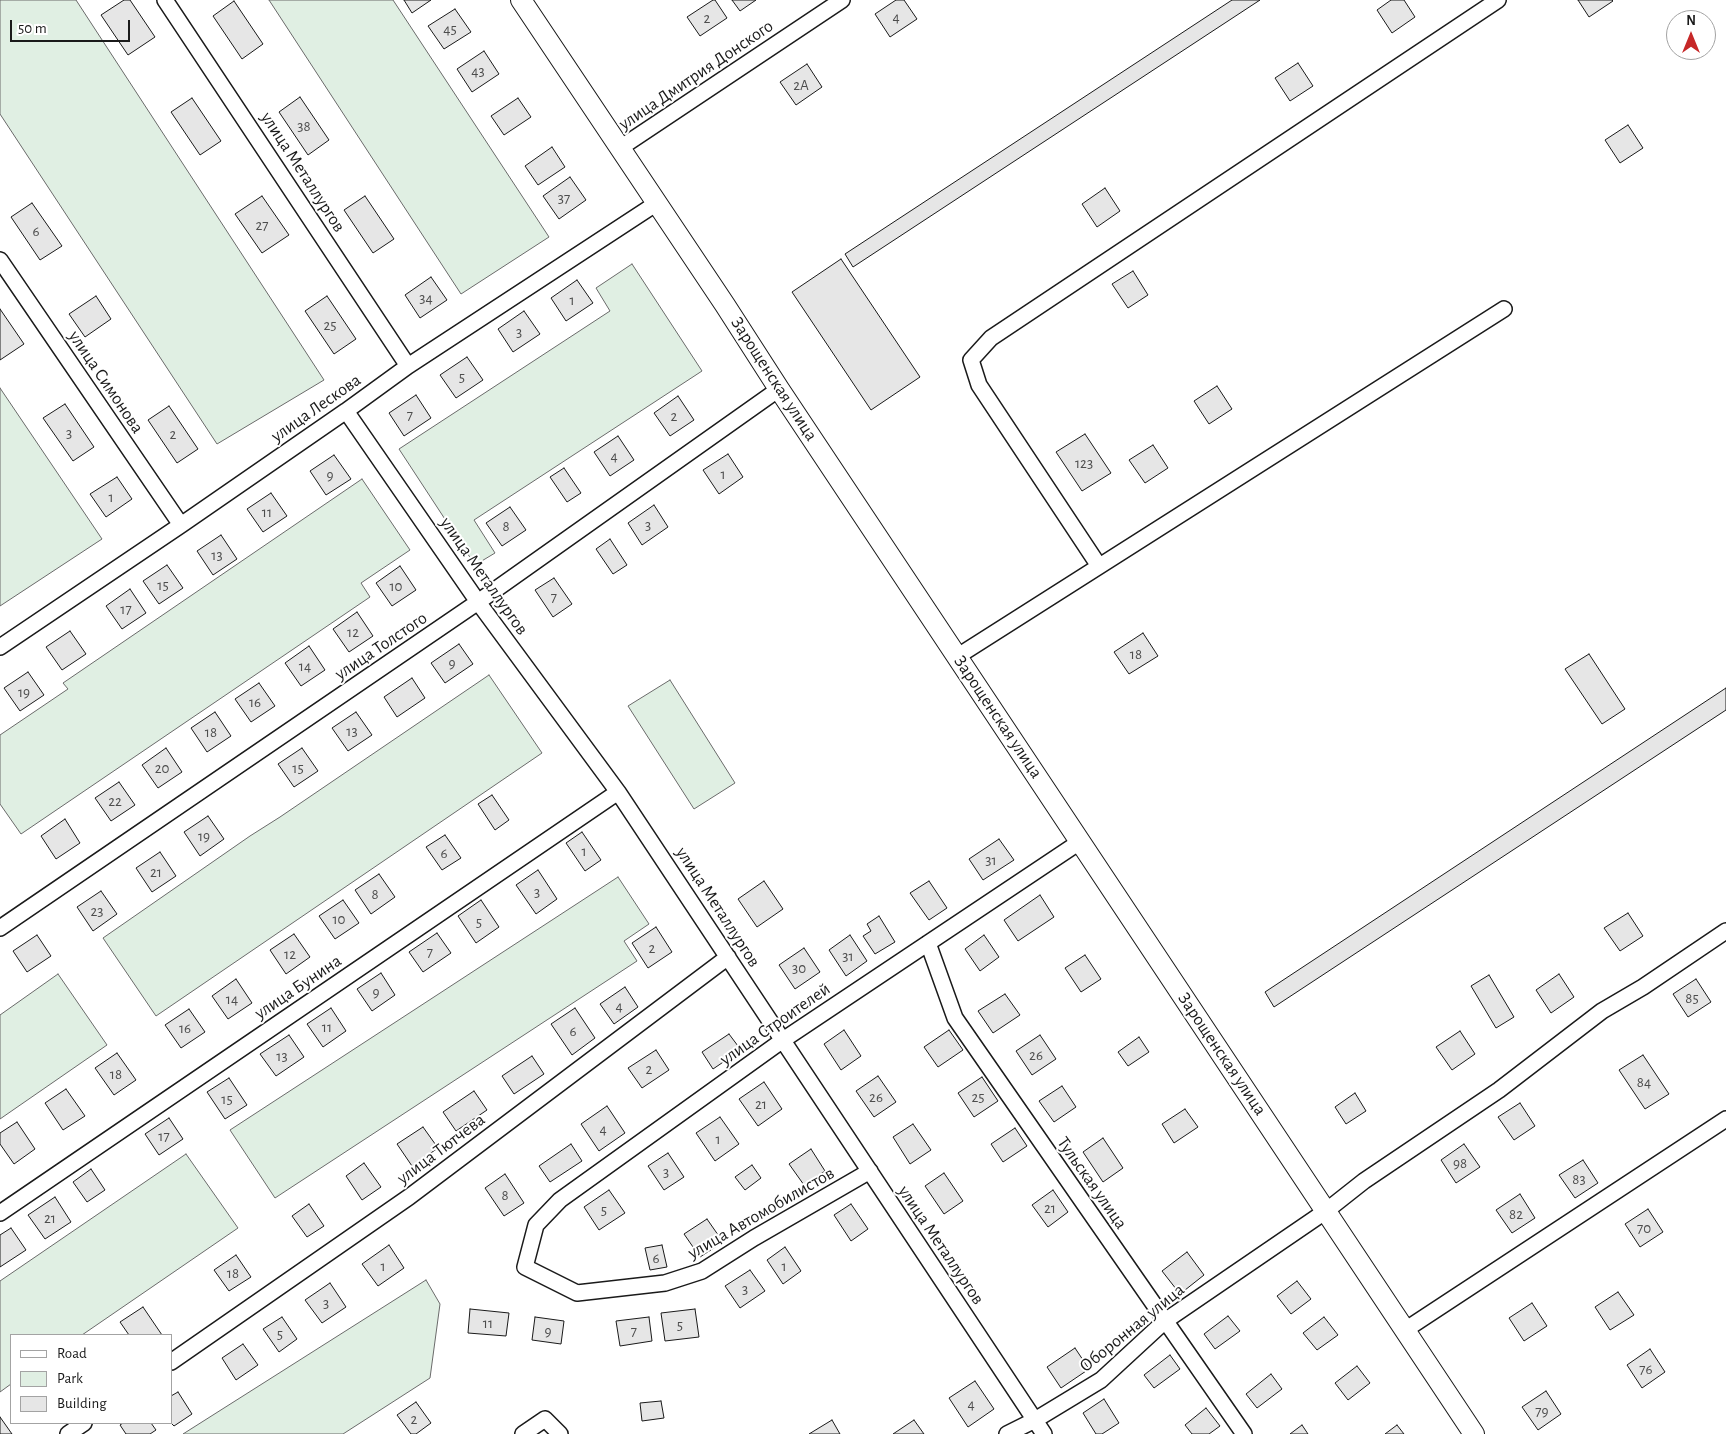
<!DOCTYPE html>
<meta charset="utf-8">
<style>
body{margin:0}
#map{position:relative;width:1726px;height:1434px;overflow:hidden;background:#fff;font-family:"Alegreya Sans",sans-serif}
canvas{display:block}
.legend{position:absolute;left:10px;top:1334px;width:162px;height:90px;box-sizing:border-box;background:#fff;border:1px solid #a3a3a3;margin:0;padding:6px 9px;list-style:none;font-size:15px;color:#1a1a1a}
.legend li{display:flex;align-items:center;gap:10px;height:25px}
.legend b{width:25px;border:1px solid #a3a3a3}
.north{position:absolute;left:1666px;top:10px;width:50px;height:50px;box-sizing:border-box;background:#fff;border:1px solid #a3a3a3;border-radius:50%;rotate:0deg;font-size:14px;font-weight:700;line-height:20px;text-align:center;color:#1a1a1a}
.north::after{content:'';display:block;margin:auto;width:18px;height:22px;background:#c62828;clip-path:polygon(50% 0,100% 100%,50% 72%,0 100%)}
.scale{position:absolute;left:10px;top:20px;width:120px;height:22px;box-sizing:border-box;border:2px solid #1a1a1a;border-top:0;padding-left:6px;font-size:15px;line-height:18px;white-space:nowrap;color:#1a1a1a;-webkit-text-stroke:4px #fff;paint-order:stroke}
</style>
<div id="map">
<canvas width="1726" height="1434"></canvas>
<ul class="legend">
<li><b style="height:6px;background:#fff"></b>Road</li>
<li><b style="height:14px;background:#e0efe3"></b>Park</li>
<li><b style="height:14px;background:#e6e6e6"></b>Building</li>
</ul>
<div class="north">N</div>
<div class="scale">50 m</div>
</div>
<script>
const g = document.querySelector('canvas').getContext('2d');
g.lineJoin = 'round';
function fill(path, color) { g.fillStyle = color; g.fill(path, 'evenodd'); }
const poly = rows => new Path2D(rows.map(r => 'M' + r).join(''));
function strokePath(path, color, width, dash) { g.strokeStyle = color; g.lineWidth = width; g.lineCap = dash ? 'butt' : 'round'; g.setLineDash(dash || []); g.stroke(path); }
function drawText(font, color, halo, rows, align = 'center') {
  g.font = font + ' "Alegreya Sans",sans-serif'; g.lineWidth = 4; g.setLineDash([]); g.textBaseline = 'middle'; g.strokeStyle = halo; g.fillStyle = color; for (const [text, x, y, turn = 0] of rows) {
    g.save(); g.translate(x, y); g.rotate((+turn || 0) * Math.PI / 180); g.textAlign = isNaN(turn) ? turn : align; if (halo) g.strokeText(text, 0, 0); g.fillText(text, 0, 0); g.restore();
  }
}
const green = poly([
 [0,0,76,0,324,380,217,444,0,114,0,0],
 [269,0,393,0,549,237,461,294,269,0],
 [632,264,702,371,474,520,495,553,475,565,399,449,610,311,596,288,632,264],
 [0,388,102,539,0,606,0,388],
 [362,479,410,550,361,583,370,597,21,834,0,804,0,735,68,689,63,683,362,479],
 [489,675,542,753,156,1016,103,938,250,836,280,817,489,675],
 [670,680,735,783,694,809,628,706,670,680],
 [618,877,649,924,624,941,637,961,275,1198,230,1130,618,877],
 [58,974,107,1045,0,1119,0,1015,58,974],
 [186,1154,238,1228,82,1335,11,1335,11,1384,0,1392,0,1281,186,1154],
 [426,1280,440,1304,430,1378,343,1434,183,1434,426,1280]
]);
const building = poly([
 [124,0,130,0,155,37,128,55,101,15,124,0],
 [404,0,431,0,412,13,404,0],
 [713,0,715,0,727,18,700,36,687,17,713,0],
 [732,0,756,0,740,11,732,0],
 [896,0,904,0,917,19,890,37,875,14,896,0],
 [1232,0,1260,0,853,267,845,254,1232,0],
 [1391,0,1404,0,1415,17,1392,33,1377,10,1391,0],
 [1578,0,1612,0,1613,1,1589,17,1578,0],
 [234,1,263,44,242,59,213,16,234,1],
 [455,9,471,32,444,49,428,26,455,9],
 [484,51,499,74,472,92,457,69,484,51],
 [1298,63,1313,86,1290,101,1275,78,1298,63],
 [807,64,822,87,796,105,780,82,807,64],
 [300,97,329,140,308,155,279,112,300,97],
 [192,98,221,141,200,155,171,112,192,98],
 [518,98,531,117,504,135,491,116,518,98],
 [1628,125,1643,148,1620,163,1605,140,1628,125],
 [552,147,565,167,538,185,525,166,552,147],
 [570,177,586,200,559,219,543,196,570,177],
 [1105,188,1120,211,1097,227,1082,204,1105,188],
 [262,196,289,235,262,253,235,214,262,196],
 [365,196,394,239,373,253,344,210,365,196],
 [32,203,62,246,40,260,11,217,32,203],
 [841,259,920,377,871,410,792,292,841,259],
 [1133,271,1148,295,1128,308,1112,284,1133,271],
 [431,277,447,300,420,318,405,295,431,277],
 [577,280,593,303,566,321,551,298,577,280],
 [96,296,111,319,85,337,69,314,96,296],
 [327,296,356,339,334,354,305,311,327,296],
 [0,309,24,344,0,360,0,309],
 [524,311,540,334,513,352,498,329,524,311],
 [467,357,483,380,456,398,440,375,467,357],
 [1217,386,1232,409,1209,424,1194,401,1217,386],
 [416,395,431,418,404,436,389,413,416,395],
 [678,396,694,420,670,436,654,413,678,396],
 [65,404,94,447,73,461,43,418,65,404],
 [169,406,198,449,177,463,148,420,169,406],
 [1085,434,1111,473,1082,491,1056,452,1085,434],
 [618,436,634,460,610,476,594,452,618,436],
 [1153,445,1168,468,1145,483,1129,460,1153,445],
 [728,454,743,477,719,494,703,470,728,454],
 [334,455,351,479,326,495,310,471,334,455],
 [564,468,581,493,567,502,550,477,564,468],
 [117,477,132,499,106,517,90,494,117,477],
 [271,493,287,516,263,532,247,509,271,493],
 [654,505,668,527,642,545,628,523,654,505],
 [510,507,526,530,502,546,486,523,510,507],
 [221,535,237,559,213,575,197,551,221,535],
 [610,539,627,565,613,574,596,549,610,539],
 [167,565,183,588,159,604,143,581,167,565],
 [400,566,416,590,392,606,376,583,400,566],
 [554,578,572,604,553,617,535,590,554,578],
 [130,589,146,613,122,629,106,606,130,589],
 [357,612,373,636,349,652,333,629,357,612],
 [70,631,86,654,62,670,46,647,70,631],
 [1143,633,1158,656,1129,674,1114,652,1143,633],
 [459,644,473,664,445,683,431,663,459,644],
 [309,646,325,670,301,686,285,663,309,646],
 [1589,654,1625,709,1602,724,1565,669,1589,654],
 [28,672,44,695,20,711,4,688,28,672],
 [412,678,425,698,397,717,384,697,412,678],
 [259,683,275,706,251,722,235,699,259,683],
 [1726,688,1726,710,1274,1007,1265,992,1726,688],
 [215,712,231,736,207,752,191,728,215,712],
 [356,712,372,735,348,751,332,728,356,712],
 [166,748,182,772,158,788,142,765,166,748],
 [302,748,318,771,294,787,278,764,302,748],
 [119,782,135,805,111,821,95,798,119,782],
 [492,795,509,820,495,830,478,804,492,795],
 [208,816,224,839,200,856,184,832,208,816],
 [65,819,80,843,56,859,41,836,65,819],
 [582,832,601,860,585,871,566,843,582,832],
 [445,835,461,858,442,870,426,847,445,835],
 [999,839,1014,860,983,880,969,859,999,839],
 [160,852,176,876,152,892,136,868,160,852],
 [538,870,557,899,536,914,516,885,538,870],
 [379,874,395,897,371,914,355,890,379,874],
 [764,881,783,909,757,927,738,899,764,881],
 [929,881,947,908,929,920,910,893,929,881],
 [101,891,117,914,93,931,77,907,101,891],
 [1040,895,1054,917,1018,941,1004,920,1040,895],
 [343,900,359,923,335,939,319,916,343,900],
 [481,900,499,927,476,943,458,916,481,900],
 [1628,913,1643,936,1620,951,1604,928,1628,913],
 [879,916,895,942,875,954,863,936,871,931,867,924,879,916],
 [656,927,672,952,648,968,632,943,656,927],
 [437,933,451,953,423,972,409,952,437,933],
 [294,934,310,957,286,974,270,950,294,934],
 [37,935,51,956,27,972,13,951,37,935],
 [850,935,867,961,846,976,829,950,850,935],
 [984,935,999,957,980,971,965,949,984,935],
 [804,948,820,972,795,989,779,965,804,948],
 [1085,955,1101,979,1081,992,1065,968,1085,955],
 [381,973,395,995,372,1011,357,989,381,973],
 [1559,974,1574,997,1551,1013,1536,990,1559,974],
 [1489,975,1514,1017,1496,1028,1471,986,1489,975],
 [236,979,252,1003,228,1019,212,996,236,979],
 [1696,979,1711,1002,1688,1017,1673,994,1696,979],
 [625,987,638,1007,614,1024,600,1004,625,987],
 [1005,994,1020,1015,993,1033,978,1011,1005,994],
 [331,1008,346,1031,323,1047,307,1024,331,1008],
 [575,1008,595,1038,572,1055,551,1024,575,1008],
 [189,1009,205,1032,181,1048,165,1025,189,1009],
 [844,1030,861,1056,841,1070,824,1044,844,1030],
 [949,1030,963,1050,938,1067,924,1047,949,1030],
 [1460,1031,1475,1054,1452,1070,1436,1047,1460,1031],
 [729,1034,741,1050,713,1069,702,1052,729,1034],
 [289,1035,304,1057,276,1076,260,1054,289,1035],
 [1040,1035,1056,1059,1032,1075,1016,1051,1040,1035],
 [1139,1037,1149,1052,1128,1066,1118,1052,1139,1037],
 [656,1050,669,1070,642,1088,628,1068,656,1050],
 [117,1053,136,1080,114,1095,95,1068,117,1053],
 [1643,1055,1669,1094,1645,1109,1619,1070,1643,1055],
 [532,1056,544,1074,514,1094,502,1076,532,1056],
 [878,1076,896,1102,874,1117,856,1091,878,1076],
 [982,1077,998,1101,974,1117,958,1093,982,1077],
 [229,1078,247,1105,225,1119,207,1092,229,1078],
 [764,1082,782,1109,758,1126,739,1099,764,1082],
 [1062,1086,1076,1107,1054,1122,1039,1101,1062,1086],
 [66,1089,85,1116,63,1130,45,1103,66,1089],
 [474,1091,487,1110,456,1131,443,1112,474,1091],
 [1355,1093,1366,1111,1346,1124,1335,1107,1355,1093],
 [1520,1103,1535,1126,1514,1140,1498,1117,1520,1103],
 [607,1106,625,1133,599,1151,581,1124,607,1106],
 [1185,1109,1198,1127,1174,1143,1162,1124,1185,1109],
 [720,1117,739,1144,715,1161,696,1133,720,1117],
 [169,1118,183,1139,159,1155,145,1134,169,1118],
 [17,1122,35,1149,14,1164,0,1144,0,1133,17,1122],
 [913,1124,931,1150,910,1164,893,1137,913,1124],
 [423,1127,438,1148,412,1166,397,1144,423,1127],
 [1015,1128,1027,1146,1003,1162,991,1144,1015,1128],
 [1103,1138,1123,1168,1103,1182,1083,1152,1103,1138],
 [571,1144,582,1161,550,1182,539,1166,571,1144],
 [1464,1144,1480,1167,1456,1183,1441,1160,1464,1144],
 [811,1149,825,1171,804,1185,789,1164,811,1149],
 [668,1153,684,1177,664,1190,648,1166,668,1153],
 [1583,1160,1598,1183,1575,1198,1559,1175,1583,1160],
 [364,1163,381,1187,362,1200,346,1176,364,1163],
 [752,1165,761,1178,745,1190,735,1177,752,1165],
 [91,1169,105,1190,87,1202,73,1182,91,1169],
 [944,1173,963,1201,944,1214,925,1186,944,1173],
 [505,1174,524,1203,504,1216,485,1188,505,1174],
 [609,1190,625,1213,599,1230,584,1207,609,1190],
 [1053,1190,1068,1212,1048,1227,1032,1205,1053,1190],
 [1520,1194,1535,1218,1512,1233,1496,1210,1520,1194],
 [55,1197,71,1222,45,1239,28,1215,55,1197],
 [309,1204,324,1226,307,1237,292,1216,309,1204],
 [851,1204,868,1229,851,1241,834,1215,851,1204],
 [1648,1209,1663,1232,1640,1247,1625,1224,1648,1209],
 [707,1219,723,1242,700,1257,684,1234,707,1219],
 [11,1228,26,1250,0,1267,0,1235,11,1228],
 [389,1245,404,1268,378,1286,362,1264,389,1245],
 [662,1245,667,1267,650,1270,645,1248,662,1245],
 [785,1247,801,1271,783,1284,767,1260,785,1247],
 [1187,1252,1204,1275,1180,1294,1162,1271,1187,1252],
 [236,1255,251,1277,229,1291,214,1270,236,1255],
 [750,1270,765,1291,740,1308,725,1286,750,1270],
 [1297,1281,1311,1299,1291,1314,1277,1296,1297,1281],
 [330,1283,346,1307,322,1323,305,1300,330,1283],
 [1618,1292,1634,1315,1610,1330,1595,1307,1618,1292],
 [1532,1303,1547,1326,1524,1341,1509,1318,1532,1303],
 [143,1307,162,1335,129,1335,120,1322,143,1307],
 [470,1309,509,1313,506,1336,468,1333,470,1309],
 [695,1309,699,1337,665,1341,661,1313,695,1309],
 [1228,1316,1240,1331,1215,1349,1204,1334,1228,1316],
 [282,1317,297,1339,279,1352,263,1329,282,1317],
 [535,1317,564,1321,561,1344,532,1340,535,1317],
 [649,1317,652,1341,620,1346,616,1321,649,1317],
 [1324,1317,1338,1335,1317,1350,1303,1333,1324,1317],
 [243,1344,258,1365,236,1380,222,1358,243,1344],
 [1075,1348,1089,1369,1061,1388,1047,1367,1075,1348],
 [1650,1349,1665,1372,1642,1388,1627,1365,1650,1349],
 [1170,1355,1180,1369,1154,1388,1144,1375,1170,1355],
 [1357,1366,1370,1383,1348,1400,1335,1383,1357,1366],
 [1271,1374,1282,1389,1257,1408,1246,1394,1271,1374],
 [975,1381,994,1409,968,1427,949,1398,975,1381],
 [1546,1391,1561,1414,1538,1430,1522,1407,1546,1391],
 [178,1392,192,1414,174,1426,171,1423,171,1396,178,1392],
 [1104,1399,1119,1423,1102,1434,1096,1434,1083,1413,1104,1399],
 [661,1401,664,1418,642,1421,640,1403,661,1401],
 [416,1402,431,1423,416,1434,411,1434,397,1415,416,1402],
 [1206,1408,1220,1426,1209,1434,1192,1434,1185,1425,1206,1408],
 [0,1417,12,1434,0,1434,0,1417],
 [832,1420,840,1434,809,1434,832,1420],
 [914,1420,924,1434,893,1434,914,1420],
 [123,1423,151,1423,156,1430,150,1434,126,1434,120,1425,123,1423],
 [1302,1425,1308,1434,1290,1434,1302,1425],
 [1397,1425,1404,1434,1385,1434,1397,1425]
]);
const street = poly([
 [165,0,408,366],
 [620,148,842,0],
 [0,260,181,525],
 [346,411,478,602,618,792,1044,1434],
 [1099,566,979,385,971,360,991,338,1498,0],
 [0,647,181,525,346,411,408,366,657,203],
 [958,656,1504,309],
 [0,928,478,602,779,389],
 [928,943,955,1018,1244,1434],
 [870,1171,754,1238,702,1271,665,1283,577,1293,525,1267,536,1225,560,1200,783,1040,1081,841],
 [0,1213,618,792],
 [1405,1330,1726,1119],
 [171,1362,409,1197,728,957],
 [68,1434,84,1423],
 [523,1434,545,1419,560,1434],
 [1007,1434,1035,1420,1101,1380,1165,1321,1326,1211,1364,1181,1499,1090,1602,1011,1643,987,1726,931]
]);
const secondary = poly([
 [521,0,725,305,779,389,1474,1434]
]);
const numberNames = [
 ["4",896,17],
 ["2",707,18],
 ["45",450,29],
 ["43",478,71],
 ["2А",801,85],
 ["38",304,126],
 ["37",564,198],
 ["27",262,225],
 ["6",36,231],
 ["34",426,298],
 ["1",572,300],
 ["25",330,325],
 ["3",519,332],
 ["5",462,377],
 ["7",410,415],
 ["2",674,416],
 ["3",69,433],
 ["2",173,434],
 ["4",614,456],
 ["123",1084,463],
 ["1",723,474],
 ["9",330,475],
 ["1",111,497],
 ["11",267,512],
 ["3",648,525],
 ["8",506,526],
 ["13",217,555],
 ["15",163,585],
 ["10",396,586],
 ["7",554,597],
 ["17",126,609],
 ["12",353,632],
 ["18",1136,654],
 ["9",452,663],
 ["14",305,666],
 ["19",24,692],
 ["16",255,702],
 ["13",352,731],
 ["18",211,732],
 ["20",162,768],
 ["15",298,768],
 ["22",115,801],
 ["19",204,836],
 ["1",584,851],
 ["6",444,853],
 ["31",991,860],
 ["21",156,872],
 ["3",537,892],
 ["8",375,894],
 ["23",97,911],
 ["10",339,919],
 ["5",479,922],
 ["2",652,948],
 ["7",430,952],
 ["12",290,954],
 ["31",848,956],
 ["30",799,968],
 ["9",376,992],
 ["85",1692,998],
 ["14",232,999],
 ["4",619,1006],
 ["11",327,1027],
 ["16",185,1028],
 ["6",573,1031],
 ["26",1036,1055],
 ["13",282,1056],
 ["2",649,1069],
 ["18",116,1074],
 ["84",1644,1082],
 ["26",876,1097],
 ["25",978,1097],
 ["15",227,1099],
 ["21",761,1104],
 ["4",603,1129],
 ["17",164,1136],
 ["1",718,1139],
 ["98",1460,1163],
 ["3",666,1172],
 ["83",1579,1179],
 ["8",505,1195],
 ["21",1050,1208],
 ["5",604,1210],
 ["82",1516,1214],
 ["21",50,1218],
 ["70",1644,1228],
 ["6",656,1258],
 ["1",383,1266],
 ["1",784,1266],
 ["18",233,1273],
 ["3",745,1289],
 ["3",326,1303],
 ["11",488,1323],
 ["5",680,1325],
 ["9",548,1331],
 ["7",634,1331],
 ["5",280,1334],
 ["76",1646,1369],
 ["4",971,1404],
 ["79",1542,1411],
 ["2",414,1419]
];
const streetNames = [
 ["улица Дмитрия Донского",696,75,-34],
 ["улица Металлургов",303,172,57],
 ["Зарощенская улица",774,379,57],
 ["улица Симонова",106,382,56],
 ["улица Лескова",316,408,-35],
 ["улица Металлургов",484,576,55],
 ["улица Толстого",381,646,-34],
 ["Зарощенская улица",998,717,56],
 ["улица Металлургов",718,907,57],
 ["улица Бунина",298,987,-34],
 ["улица Строителей",775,1024,-35],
 ["Зарощенская улица",1222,1054,56],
 ["улица Тютчева",441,1149,-37],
 ["Тульская улица",1092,1183,55],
 ["улица Автомобилистов",761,1213,-30],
 ["улица Металлургов",941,1245,56],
 ["Оборонная улица",1132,1328,-39]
];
fill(green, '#e0efe3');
strokePath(green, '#6a6a6a', 1);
fill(building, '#e6e6e6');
strokePath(building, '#1a1a1a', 1);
strokePath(street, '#1a1a1a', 18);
strokePath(secondary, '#1a1a1a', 22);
strokePath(street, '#fff', 15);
strokePath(secondary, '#fff', 20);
drawText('15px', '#4d4d4d', null, numberNames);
drawText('18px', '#1a1a1a', '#fff', streetNames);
</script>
